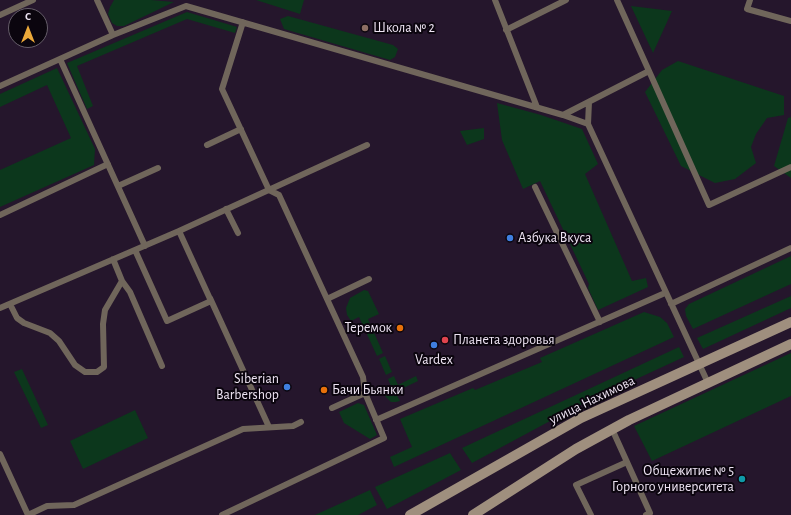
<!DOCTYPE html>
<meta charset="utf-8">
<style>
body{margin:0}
#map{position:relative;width:791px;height:515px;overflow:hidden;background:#25162c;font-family:"Alegreya Sans",sans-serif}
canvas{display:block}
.north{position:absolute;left:8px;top:8px;width:40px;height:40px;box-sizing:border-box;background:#0b050e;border:1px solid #665e6a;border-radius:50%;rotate:0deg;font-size:11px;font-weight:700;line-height:16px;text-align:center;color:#eee4f3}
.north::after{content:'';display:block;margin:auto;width:14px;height:18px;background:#eca93a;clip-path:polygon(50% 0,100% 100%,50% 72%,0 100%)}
</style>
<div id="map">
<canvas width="791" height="515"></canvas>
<div class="north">С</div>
</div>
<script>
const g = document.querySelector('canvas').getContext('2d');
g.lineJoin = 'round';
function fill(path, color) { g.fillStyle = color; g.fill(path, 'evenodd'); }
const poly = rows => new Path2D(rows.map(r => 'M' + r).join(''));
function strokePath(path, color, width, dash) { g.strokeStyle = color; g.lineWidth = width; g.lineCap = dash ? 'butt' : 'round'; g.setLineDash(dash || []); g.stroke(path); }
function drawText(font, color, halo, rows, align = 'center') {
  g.font = font + ' "Alegreya Sans",sans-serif'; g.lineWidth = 4; g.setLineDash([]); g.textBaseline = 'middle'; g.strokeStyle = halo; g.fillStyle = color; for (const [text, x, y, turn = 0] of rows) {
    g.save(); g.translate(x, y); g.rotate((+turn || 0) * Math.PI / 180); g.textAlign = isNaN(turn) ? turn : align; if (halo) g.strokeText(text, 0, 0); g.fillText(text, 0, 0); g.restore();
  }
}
const green = poly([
 [114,0,151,0,174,2,124,26,117,26,112,23,108,14,110,7],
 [256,0,304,0,300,14],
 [631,6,672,11,653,53],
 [187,12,237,27,235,33,187,19,77,66,93,106,87,109,67,63],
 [288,16,393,45,398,49,395,57,390,60,284,29,280,19],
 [678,61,784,96,784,115,767,118,756,134,751,147,756,163,735,179,715,183,681,166,645,92,662,70],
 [57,68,95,149,94,165,0,207,0,170,71,138,47,85,0,107,0,94],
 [497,103,541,115,582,129,598,164,585,174,632,281,646,278,648,287,598,310,588,288,589,284,540,181,523,189,502,140],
 [791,117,791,178,774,166,788,118],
 [484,128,484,139,467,145,460,131],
 [791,256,791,284,693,329,686,316,685,309,689,304],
 [364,290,368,291,379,314,368,319,383,353,377,356,359,317,351,321,347,315,346,308,350,298],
 [791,296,791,308,703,349,697,338],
 [644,312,660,317,667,323,674,337,394,467,390,457,412,447,400,419,473,388,475,390,542,362,540,358],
 [679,347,684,357,578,406,472,463,462,448],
 [791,353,791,396,652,461,634,426],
 [385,356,392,372,386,375,379,359],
 [22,369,48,425,41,428,14,372],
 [394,376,398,385,416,376,418,381,395,392,400,401,396,402,391,402,384,395,393,391,388,379],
 [358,403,364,405,377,435,370,439,344,423,339,412],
 [135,410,148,438,83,469,70,441],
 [450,453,461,470,387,509,375,487],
 [370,490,377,505,358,515,315,515]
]);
const service = poly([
 [97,0,113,35],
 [495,0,537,107],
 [617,0,649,71],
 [750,0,747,9,791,21],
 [0,15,33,0],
 [506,30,566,0],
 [60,59,145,246],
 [0,86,113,35,186,6,563,115],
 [588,124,589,102],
 [207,145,241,129],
 [118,186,158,168],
 [535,187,600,322],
 [226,209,238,233],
 [0,215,108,164],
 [135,250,167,321,211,301,179,231],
 [113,259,122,281,130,292,162,366],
 [210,298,269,427],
 [327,299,369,279],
 [10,304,17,318,24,323,50,333,59,341,75,365,85,372,97,372,104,367,103,324,105,310,122,281],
 [671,304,791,248],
 [0,308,179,231,367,145],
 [708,383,588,124,563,115,649,71,709,205,791,167],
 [332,408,365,393],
 [376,420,665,293],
 [0,454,28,515],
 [627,462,650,513,646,515],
 [28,515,47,506,74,505,243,429,293,426,301,422],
 [222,515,384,438,365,393,363,377,279,195,269,190,222,89,243,22],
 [591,515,576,485,627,462,612,429]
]);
const secondary = poly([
 [410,515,581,418,791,322],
 [473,515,576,449,629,420,791,344]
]);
const markers = [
 [365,28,4,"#8d6e63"],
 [510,238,4,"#3f7fe0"],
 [400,328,4,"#e8710a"],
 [445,340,4,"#e0444e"],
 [434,345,4,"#3f7fe0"],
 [287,387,4,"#3f7fe0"],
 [324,390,4,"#e8710a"],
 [742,479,4,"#0f9aa8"]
];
const poiNames = [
 ["Школа № 2",373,28],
 ["Азбука Вкуса",518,238],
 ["Теремок",392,328,"right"],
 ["Планета здоровья",453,340],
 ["Vardex",434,360,"center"],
 ["Siberian",279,379,"right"],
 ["Barbershop",279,395,"right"],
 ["Бачи Бьянки",332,390],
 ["Общежитие № 5",734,471,"right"],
 ["Горного университета",734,487,"right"]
];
const streetNames = [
 ["улица Нахимова",592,400,-26]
];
fill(green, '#0c371c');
strokePath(service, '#70665b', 6);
strokePath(secondary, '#9f8f7e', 10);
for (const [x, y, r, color] of markers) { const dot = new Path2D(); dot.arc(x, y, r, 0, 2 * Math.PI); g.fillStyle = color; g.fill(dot); strokePath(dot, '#0b050e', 1.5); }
drawText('14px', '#eee4f3', '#0b050e', poiNames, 'left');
drawText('14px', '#eee4f3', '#0b050e', streetNames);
</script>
